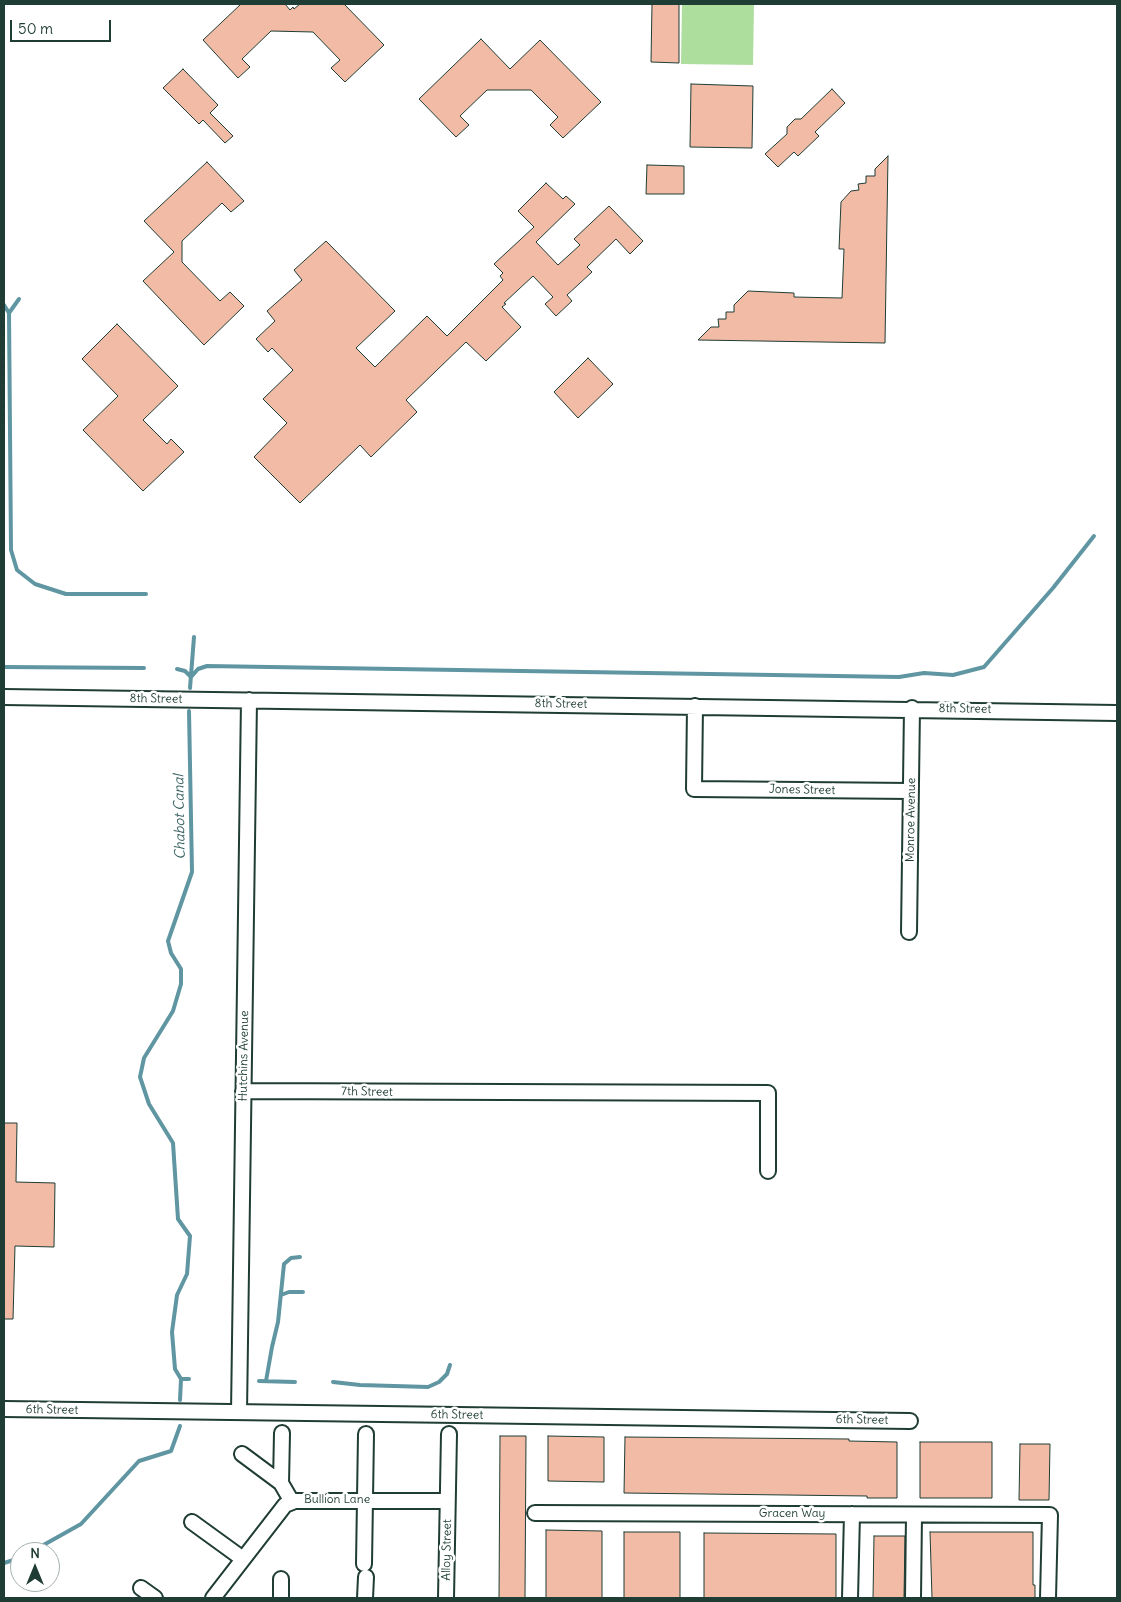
<!DOCTYPE html>
<style>
body{margin:0}
#map{position:relative;width:1121px;height:1602px;overflow:hidden;background:#fff;font-family:Delius,sans-serif}
canvas{display:block}
.frame{position:absolute;inset:0;border:5px solid #1f3d34;pointer-events:none}
.north{position:absolute;left:10px;top:1542px;width:50px;height:50px;box-sizing:border-box;background:#fff;border:1px solid #a5b1ae;border-radius:50%;rotate:0deg;font-size:14px;font-weight:700;line-height:20px;text-align:center;color:#1f3d34}
.north::after{content:'';display:block;margin:auto;width:18px;height:22px;background:#1f3d34;clip-path:polygon(50% 0,100% 100%,50% 72%,0 100%)}
.scale{position:absolute;left:10px;top:20px;width:101px;height:22px;box-sizing:border-box;border:2px solid #1f3d34;border-top:0;padding-left:6px;font-size:15px;line-height:18px;white-space:nowrap;color:#1f3d34;-webkit-text-stroke:4px #fff;paint-order:stroke}
</style>
<div id="map">
<canvas width="1121" height="1602"></canvas>
<div class="frame"></div>
<div class="north">N</div>
<div class="scale">50 m</div>
</div>
<script>
const g = document.querySelector('canvas').getContext('2d');
g.lineJoin = 'round';
function fill(path, color) { g.fillStyle = color; g.fill(path, 'evenodd'); }
const poly = rows => new Path2D(rows.map(r => 'M' + r).join(''));
function strokePath(path, color, width, dash) { g.strokeStyle = color; g.lineWidth = width; g.lineCap = dash ? 'butt' : 'round'; g.setLineDash(dash || []); g.stroke(path); }
function drawText(font, color, halo, rows, align = 'center') {
  g.font = font + ' Delius,sans-serif'; g.lineWidth = 5; g.setLineDash([]); g.textBaseline = 'middle'; g.strokeStyle = halo; g.fillStyle = color; for (const [text, x, y, turn = 0] of rows) {
    g.save(); g.translate(x, y); g.rotate((+turn || 0) * Math.PI / 180); g.textAlign = isNaN(turn) ? turn : align; if (halo) g.strokeText(text, 0, 0); g.fillText(text, 0, 0); g.restore();
  }
}
const green = poly([
 [682,4,754,4,753,65,681,64]
]);
const stream = poly([
 [19,299,9,313,11,550,17,570,35,584,66,594,146,594],
 [4,305,9,313],
 [4,667,144,668],
 [177,669,185,671,191,677],
 [191,677,198,669,207,666,899,677,924,673,953,675,984,667,1053,588,1094,536],
 [190,688,194,637],
 [281,1295,289,1292,303,1292],
 [181,1379,189,1379],
 [259,1381,295,1382],
 [266,1381,272,1347,278,1322,284,1264,291,1258,300,1257],
 [333,1382,360,1385,428,1387,439,1382,447,1374,450,1365],
 [180,1400,181,1379,175,1369,172,1332,177,1295,187,1274,190,1236,178,1219,173,1143,149,1104,140,1077,144,1058,173,1011,181,984,181,969,171,953,168,941,192,872,189,711],
 [31,1552,81,1524,139,1461,171,1451,180,1426],
 [4,1563,20,1558]
]);
const building = poly([
 [241,4,285,4,290,10,293,7,294,9,300,4,344,4,384,45,345,82,331,68,340,60,313,32,271,31,242,59,250,67,238,78,203,40,241,4],
 [652,4,679,4,679,63,651,62,652,4],
 [481,39,510,69,540,40,601,102,563,138,550,125,558,117,531,90,487,90,460,116,469,125,456,137,419,99,481,39],
 [183,69,218,105,210,113,233,136,225,143,203,120,199,124,163,88,183,69],
 [691,84,753,86,752,148,690,147,691,84],
 [832,89,845,103,815,132,819,136,798,156,794,152,778,167,765,154,787,134,787,127,795,119,801,119,832,89],
 [888,156,885,343,698,340,711,327,719,327,718,319,726,319,726,312,734,312,734,305,748,291,794,293,794,297,842,298,844,249,839,249,841,202,851,191,859,190,858,184,866,183,866,176,875,176,875,169,888,156],
 [207,162,244,201,231,212,222,203,182,241,182,262,220,301,230,292,244,306,204,345,143,281,174,252,144,221,207,162],
 [647,165,684,166,684,194,646,194,647,165],
 [546,183,563,199,566,196,575,204,536,242,558,265,580,245,574,239,609,206,643,241,630,254,616,239,587,267,592,272,567,295,572,301,556,316,545,304,553,297,533,276,504,303,506,304,502,307,521,327,486,361,466,342,406,400,417,412,371,457,360,445,300,503,254,457,287,423,263,399,293,370,272,348,268,352,256,339,275,321,267,311,302,280,294,270,326,241,395,311,356,348,375,367,427,316,447,336,503,280,500,276,503,273,494,264,534,227,518,211,546,183],
 [117,324,178,386,143,420,167,444,171,439,184,452,143,491,83,430,118,396,82,359,117,324],
 [588,358,613,384,578,418,554,392,588,358],
 [4,1123,17,1123,16,1182,55,1183,54,1247,15,1246,13,1319,4,1319,4,1123],
 [500,1436,526,1436,525,1598,499,1598,500,1436],
 [548,1436,604,1437,604,1482,548,1481,548,1436],
 [625,1437,849,1439,849,1441,897,1442,897,1498,867,1498,867,1496,624,1493,625,1437],
 [920,1442,992,1442,992,1498,920,1498,920,1442],
 [1020,1444,1050,1444,1049,1500,1019,1500,1020,1444],
 [546,1530,602,1531,602,1598,546,1598,546,1530],
 [624,1532,680,1532,680,1598,624,1598,624,1532],
 [930,1532,1033,1532,1033,1585,1035,1585,1035,1598,932,1598,930,1532],
 [704,1533,836,1534,836,1598,704,1598,704,1533],
 [874,1536,905,1536,904,1598,873,1598,874,1536]
]);
const street = poly([
 [4,697,1117,713],
 [695,706,694,789,911,791],
 [909,932,912,708],
 [243,1091,768,1093,768,1171],
 [4,1409,910,1421],
 [239,1412,249,700],
 [242,1454,281,1483,292,1502],
 [281,1483,282,1433],
 [535,1513,1050,1515,1048,1598],
 [192,1522,243,1559],
 [364,1564,366,1434],
 [141,1588,155,1598],
 [213,1598,285,1505,295,1501,447,1501],
 [281,1598,281,1579],
 [365,1598,366,1577],
 [446,1598,449,1434],
 [850,1598,852,1514],
 [913,1598,914,1515]
]);
const streetNames = [
 ["8th Street",156,699,1],
 ["8th Street",561,704,1],
 ["8th Street",965,709,1],
 ["Jones Street",802,790,1],
 ["Monroe Avenue",911,820,-89],
 ["Hutchins Avenue",244,1056,-89],
 ["7th Street",367,1092,1],
 ["6th Street",52,1410,1],
 ["6th Street",457,1415,1],
 ["6th Street",862,1420,1],
 ["Bullion Lane",337,1500],
 ["Gracen Way",792,1514],
 ["Alloy Street",447,1550,-89]
];
const waterNames = [
 ["Chabot Canal",180,817,-91]
];
fill(green, '#aede9e');
strokePath(stream, '#5f96a2', 4);
fill(building, '#f2bba6');
strokePath(building, '#1f3d34', 1);
strokePath(street, '#1f3d34', 18);
strokePath(street, '#fff', 14);
drawText('12px', '#1f3d34', '#fff', streetNames);
drawText('italic 14px', '#3a6262', '#fff', waterNames);
</script>
